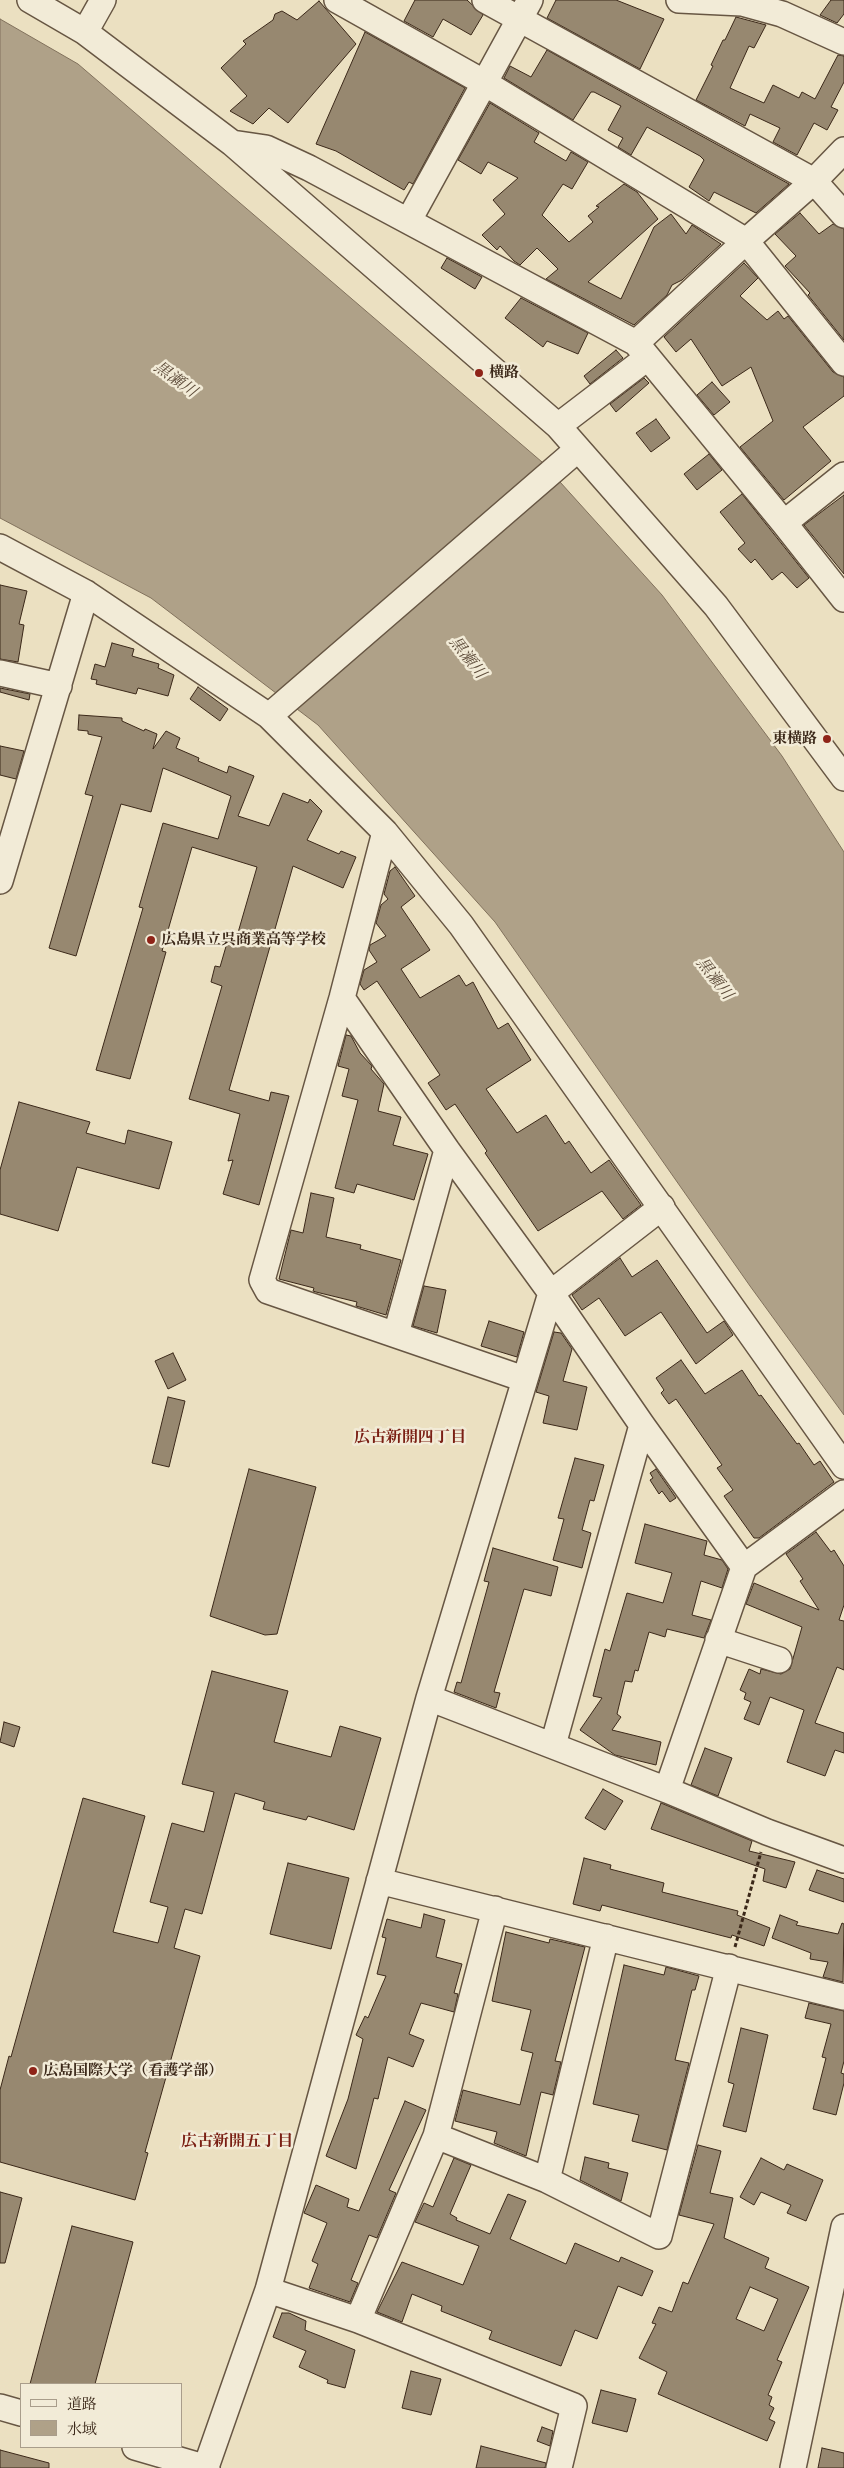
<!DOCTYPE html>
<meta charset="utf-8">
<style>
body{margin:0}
#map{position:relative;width:844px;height:2468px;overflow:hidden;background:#ebe0c1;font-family:"IM FELL Great Primer","Noto Serif JP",serif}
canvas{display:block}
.legend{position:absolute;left:20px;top:2383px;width:162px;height:65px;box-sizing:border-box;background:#f2ebd7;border:1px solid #a99d8b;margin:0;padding:6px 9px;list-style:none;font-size:15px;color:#3b2819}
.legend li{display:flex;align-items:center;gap:10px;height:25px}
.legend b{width:25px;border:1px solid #a99d8b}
</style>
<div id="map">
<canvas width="844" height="2468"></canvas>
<ul class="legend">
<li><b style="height:6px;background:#f2ebd7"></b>道路</li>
<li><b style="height:14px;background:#afa188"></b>水域</li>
</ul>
</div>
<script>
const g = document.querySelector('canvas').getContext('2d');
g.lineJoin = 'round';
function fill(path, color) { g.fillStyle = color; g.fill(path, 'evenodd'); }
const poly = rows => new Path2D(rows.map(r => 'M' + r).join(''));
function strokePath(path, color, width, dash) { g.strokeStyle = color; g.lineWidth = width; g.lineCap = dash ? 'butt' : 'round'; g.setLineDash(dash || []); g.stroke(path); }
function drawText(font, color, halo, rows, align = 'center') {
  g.font = font + ' "IM FELL Great Primer","Noto Serif JP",serif'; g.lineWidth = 5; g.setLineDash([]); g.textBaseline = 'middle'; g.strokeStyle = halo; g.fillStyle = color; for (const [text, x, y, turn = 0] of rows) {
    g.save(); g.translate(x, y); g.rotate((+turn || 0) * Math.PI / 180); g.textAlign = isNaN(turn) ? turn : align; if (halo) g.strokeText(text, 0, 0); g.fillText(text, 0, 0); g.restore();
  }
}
const water = poly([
 [0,19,78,64,542,462,662,595,782,756,844,852,844,1415,750,1286,495,922,318,725,151,598,0,518,0,19]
]);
const building = poly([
 [415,0,467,0,483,15,471,35,443,19,433,37,404,21,415,0],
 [556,0,616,0,664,19,640,69,547,18,556,0],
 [831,0,844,0,844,14,837,23,820,15,831,0],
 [319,1,356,44,288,123,269,108,253,124,230,111,247,96,221,68,246,44,243,41,273,20,275,14,282,11,297,20,319,1],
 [736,17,766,25,754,48,749,46,730,88,764,103,773,85,799,98,802,92,815,99,838,55,844,56,844,82,831,107,838,110,827,130,814,123,797,155,773,142,780,128,750,114,745,126,696,100,713,66,711,65,723,40,725,40,736,17],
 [365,32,465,88,413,184,409,182,404,190,336,151,316,144,365,32],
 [547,50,656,111,789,184,756,213,714,192,709,201,689,187,704,160,700,156,647,127,631,155,618,147,623,138,608,130,621,106,594,92,591,92,573,120,504,78,510,66,531,77,547,50],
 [490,103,539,133,534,142,566,161,571,152,588,162,572,189,563,184,542,215,569,242,593,222,588,216,599,207,596,206,624,184,637,192,658,219,588,282,621,299,654,227,671,214,686,234,692,225,721,244,682,280,672,285,667,295,634,325,546,279,558,269,537,248,520,265,514,261,500,246,497,250,482,235,505,214,493,200,518,178,488,162,481,174,458,160,490,103],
 [800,213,819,234,833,224,844,229,844,340,808,295,810,293,785,266,796,256,775,234,800,213],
 [447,258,482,277,475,289,441,268,447,258],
 [744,263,758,278,740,296,767,320,778,311,784,319,788,316,833,372,844,377,844,396,803,427,831,461,784,500,740,447,773,421,751,367,722,386,691,339,676,352,664,337,744,263],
 [521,298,588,333,578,354,547,341,543,347,505,318,521,298],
 [616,350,623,358,590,384,584,376,616,350],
 [644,378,649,383,616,412,610,404,644,378],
 [712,382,730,402,714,415,697,395,712,382],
 [656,419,670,438,651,452,636,433,656,419],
 [709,454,722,470,697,490,684,474,709,454],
 [742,494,809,578,797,588,782,572,772,580,755,559,751,563,738,549,745,543,720,512,742,494],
 [844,495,844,574,804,525,844,495],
 [0,585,27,591,19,624,24,625,18,662,0,659,0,585],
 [112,643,134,649,132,656,159,664,158,668,174,675,168,696,138,688,136,694,96,684,97,680,91,679,95,664,105,667,112,643],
 [198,687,228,709,220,721,190,699,198,687],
 [0,688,30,694,29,700,0,692,0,688],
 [79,715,122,718,122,721,144,731,145,729,157,734,153,749,166,731,180,738,176,748,199,758,198,761,227,773,229,766,254,776,238,816,269,826,283,793,308,803,310,799,322,811,307,840,339,854,341,851,356,857,343,888,293,866,229,1090,269,1101,271,1092,289,1096,259,1205,223,1194,233,1160,228,1161,240,1114,189,1099,222,986,211,982,215,966,220,967,227,943,235,943,257,867,192,847,162,951,166,952,130,1079,96,1070,143,908,139,907,163,823,218,839,231,796,163,768,151,812,121,804,76,956,49,948,93,796,85,794,102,737,88,734,88,731,78,730,79,715],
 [0,746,24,751,16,779,0,775,0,746],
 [395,867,415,896,401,907,430,950,401,969,420,998,459,975,466,986,473,982,498,1029,508,1023,531,1060,486,1089,517,1133,546,1115,565,1144,569,1141,591,1173,609,1160,641,1205,623,1219,602,1191,538,1231,485,1153,487,1151,455,1104,446,1110,428,1083,440,1075,377,981,364,990,360,984,364,970,377,962,369,950,370,945,386,936,376,923,381,905,388,899,384,894,390,871,395,867],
 [346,1035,351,1036,360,1053,372,1066,371,1069,384,1084,378,1111,401,1117,393,1145,428,1154,414,1200,357,1184,354,1193,335,1188,358,1100,342,1096,349,1069,338,1066,346,1035],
 [19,1102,90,1122,86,1133,125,1144,128,1130,172,1142,159,1189,77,1167,58,1231,0,1214,0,1170,19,1102],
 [311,1193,334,1198,326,1237,361,1245,360,1249,401,1260,386,1315,356,1306,357,1302,316,1292,313,1291,314,1288,279,1279,291,1230,303,1233,311,1193],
 [620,1258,632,1277,657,1260,707,1333,724,1321,733,1335,696,1364,661,1312,625,1336,599,1298,582,1310,572,1295,620,1258],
 [424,1286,446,1290,437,1333,413,1326,424,1286],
 [489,1321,524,1332,517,1357,481,1346,489,1321],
 [554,1332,561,1333,572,1349,563,1381,587,1387,577,1430,543,1423,549,1396,536,1392,554,1332],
 [173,1353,186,1380,168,1389,155,1361,173,1353],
 [681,1360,705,1394,742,1370,759,1396,761,1395,797,1444,799,1443,814,1465,820,1461,834,1482,759,1538,754,1538,724,1496,733,1490,717,1468,722,1465,676,1399,669,1404,661,1393,664,1390,656,1378,681,1360],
 [168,1397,185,1401,169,1467,152,1463,168,1397],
 [575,1458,604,1465,594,1501,590,1500,582,1530,591,1533,582,1568,553,1560,564,1519,558,1518,575,1458],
 [249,1469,316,1487,277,1634,265,1635,210,1616,249,1469],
 [656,1469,676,1498,670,1502,662,1491,659,1494,650,1480,653,1478,650,1473,656,1469],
 [645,1524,707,1541,704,1555,722,1560,728,1569,722,1588,701,1581,692,1615,711,1620,704,1638,667,1629,665,1637,649,1632,638,1671,635,1670,632,1682,625,1681,617,1714,621,1717,612,1730,661,1742,656,1765,615,1755,580,1730,602,1698,593,1696,605,1649,610,1651,627,1593,663,1603,672,1573,635,1563,645,1524],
 [816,1532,831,1552,834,1550,844,1566,844,1605,839,1620,844,1621,844,1670,837,1667,815,1723,844,1733,844,1753,835,1750,825,1776,787,1762,804,1710,770,1697,759,1725,744,1719,751,1702,744,1699,746,1693,740,1690,749,1669,760,1674,761,1669,781,1674,790,1669,802,1627,746,1604,754,1583,819,1610,800,1581,803,1579,786,1554,816,1532],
 [493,1548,558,1567,551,1596,524,1589,494,1692,500,1693,496,1708,454,1692,457,1682,461,1683,489,1582,484,1581,493,1548],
 [212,1671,288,1691,274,1742,331,1757,340,1726,381,1738,354,1830,308,1816,306,1820,263,1809,265,1802,235,1793,202,1914,185,1909,174,1948,200,1956,145,2152,148,2153,135,2200,0,2162,0,2090,9,2056,11,2057,83,1798,145,1816,113,1932,158,1943,168,1907,150,1902,172,1823,204,1832,214,1792,182,1784,212,1671],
 [4,1722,20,1727,14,1747,0,1742,4,1722],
 [705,1748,732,1758,718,1796,691,1785,705,1748],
 [603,1789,623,1801,605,1830,585,1818,603,1789],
 [661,1803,752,1841,749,1851,795,1862,786,1888,763,1881,765,1869,651,1829,661,1803],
 [584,1858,611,1865,610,1869,664,1883,662,1892,738,1911,737,1915,770,1928,764,1946,732,1935,731,1938,602,1905,600,1911,573,1904,584,1858],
 [288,1863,349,1878,331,1949,270,1934,288,1863],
 [817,1870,844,1879,844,1902,809,1890,817,1870],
 [424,1914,445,1920,436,1957,462,1964,454,1993,458,1994,454,2012,421,2003,409,2034,424,2040,413,2067,388,2057,378,2099,374,2098,356,2169,326,2156,348,2099,363,2039,356,2035,365,2016,368,2018,386,1976,377,1974,386,1938,382,1937,387,1919,421,1928,424,1914],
 [780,1915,798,1922,796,1925,838,1934,842,1923,844,1924,843,1982,823,1977,828,1962,810,1959,811,1953,772,1938,780,1915],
 [506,1932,549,1943,550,1939,585,1947,555,2061,561,2062,553,2095,541,2092,526,2156,494,2143,497,2132,455,2121,463,2090,520,2105,533,2053,521,2050,531,2010,492,2001,506,1932],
 [624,1965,664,1975,666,1967,699,1976,695,1990,692,1990,675,2060,689,2063,667,2150,632,2141,639,2115,593,2104,624,1965],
 [809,2003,844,2011,844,2061,841,2073,844,2074,844,2083,836,2115,813,2109,826,2058,822,2057,831,2024,805,2018,809,2003],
 [741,2028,768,2035,746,2132,723,2126,734,2084,728,2082,741,2028],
 [405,2101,426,2110,389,2190,396,2193,377,2238,369,2235,351,2280,358,2283,350,2302,309,2288,318,2264,312,2261,327,2223,304,2213,316,2185,349,2199,347,2207,359,2211,405,2101],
 [698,2145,721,2151,710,2193,733,2198,724,2238,769,2258,765,2268,809,2287,777,2360,782,2362,768,2395,772,2397,769,2405,774,2408,769,2419,775,2422,767,2441,658,2394,667,2372,639,2358,656,2324,652,2323,659,2307,672,2312,683,2282,688,2284,714,2224,679,2215,698,2145],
 [750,2287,778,2299,764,2331,736,2319,750,2287],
 [585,2157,609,2163,608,2168,628,2173,621,2201,580,2180,585,2157],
 [454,2158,471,2165,450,2214,457,2218,456,2220,490,2234,508,2194,526,2201,510,2239,566,2264,575,2243,619,2262,621,2257,653,2271,642,2296,618,2286,597,2339,575,2330,561,2366,489,2339,492,2331,441,2311,442,2306,412,2294,402,2322,377,2312,402,2262,463,2285,479,2246,415,2222,424,2203,433,2207,454,2158],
 [761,2158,784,2170,787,2164,823,2180,806,2221,787,2213,791,2205,761,2192,754,2205,740,2197,761,2158],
 [0,2192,22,2198,5,2263,0,2263,0,2192],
 [72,2226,133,2242,95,2384,30,2384,72,2226],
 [282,2313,289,2313,306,2321,305,2330,355,2350,345,2388,327,2383,328,2380,299,2367,306,2351,273,2337,282,2313],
 [411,2371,441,2379,431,2415,402,2408,411,2371],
 [601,2390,636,2399,627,2432,592,2423,601,2390],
 [542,2427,553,2431,550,2446,537,2441,542,2427],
 [481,2446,546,2463,545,2468,476,2468,481,2446],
 [822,2448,844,2453,844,2468,818,2468,822,2448],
 [0,2450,49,2463,49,2468,0,2468,0,2450]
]);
const path = poly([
 [735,1947,761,1852]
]);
const minor = poly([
 [30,0,85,32,232,143,558,426,716,606,844,778],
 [337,0,483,82,746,241,844,363],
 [485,0,814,181,844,215],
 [679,0,742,3,782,14,844,42],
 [85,32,103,0],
 [232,143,266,148,309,168,636,343,784,523,844,599],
 [409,220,530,0],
 [636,343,746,241,814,181,844,150],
 [558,426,647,358],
 [784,523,844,475],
 [0,547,86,593,269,716,385,832,461,925,844,1466],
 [0,673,59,686],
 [269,716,578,449],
 [385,832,342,998,262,1280,268,1291,524,1379],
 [0,881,86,593],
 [342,998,447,1150,551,1293,642,1425,744,1567],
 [396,1334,447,1150],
 [718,1640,779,1660],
 [429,1698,667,1790,744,1567,844,1493],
 [553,1745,642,1425],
 [667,1790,767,1832,844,1860],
 [379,1881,844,1997],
 [436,2136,495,1909],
 [547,2180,606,1937],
 [268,2290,358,2320,574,2406,559,2468],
 [358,2320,436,2136,547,2180,659,2236,729,1967],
 [0,2407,21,2413],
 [135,2447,207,2468],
 [206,2467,268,2290,429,1698,551,1293,662,1207],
 [793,2468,844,2227]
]);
const markers = [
 [479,373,5,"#8f2418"],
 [827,739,5,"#8f2418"],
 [151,940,5,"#8f2418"],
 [33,2071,5,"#8f2418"]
];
const poiNames = [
 ["横路",489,373],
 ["東横路",817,739,"right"],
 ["広島県立呉商業高等学校",161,940],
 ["広島国際大学（看護学部）",43,2071]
];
const waterNames = [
 ["黒瀬川",175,380,36],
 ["黒瀬川",467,658,52],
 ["黒瀬川",714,979,52]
];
const neighbourhoodNames = [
 ["広古新開四丁目",410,1438],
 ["広古新開五丁目",237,2142]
];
fill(water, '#afa188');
strokePath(water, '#81715c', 1);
fill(building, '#978870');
strokePath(building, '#3b2819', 1);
strokePath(minor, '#675643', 28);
strokePath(path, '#3b2819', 3, [4, 2.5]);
strokePath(minor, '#f2ebd7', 25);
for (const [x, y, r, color] of markers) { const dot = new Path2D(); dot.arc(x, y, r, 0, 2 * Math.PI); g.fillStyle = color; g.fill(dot); strokePath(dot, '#f2ebd7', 2); }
drawText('bold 15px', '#3b2819', '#f2ebd7', poiNames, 'left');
drawText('italic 16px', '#5e4c3a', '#f2ebd7', waterNames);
drawText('bold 16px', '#7a1f14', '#f2ebd7', neighbourhoodNames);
</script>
